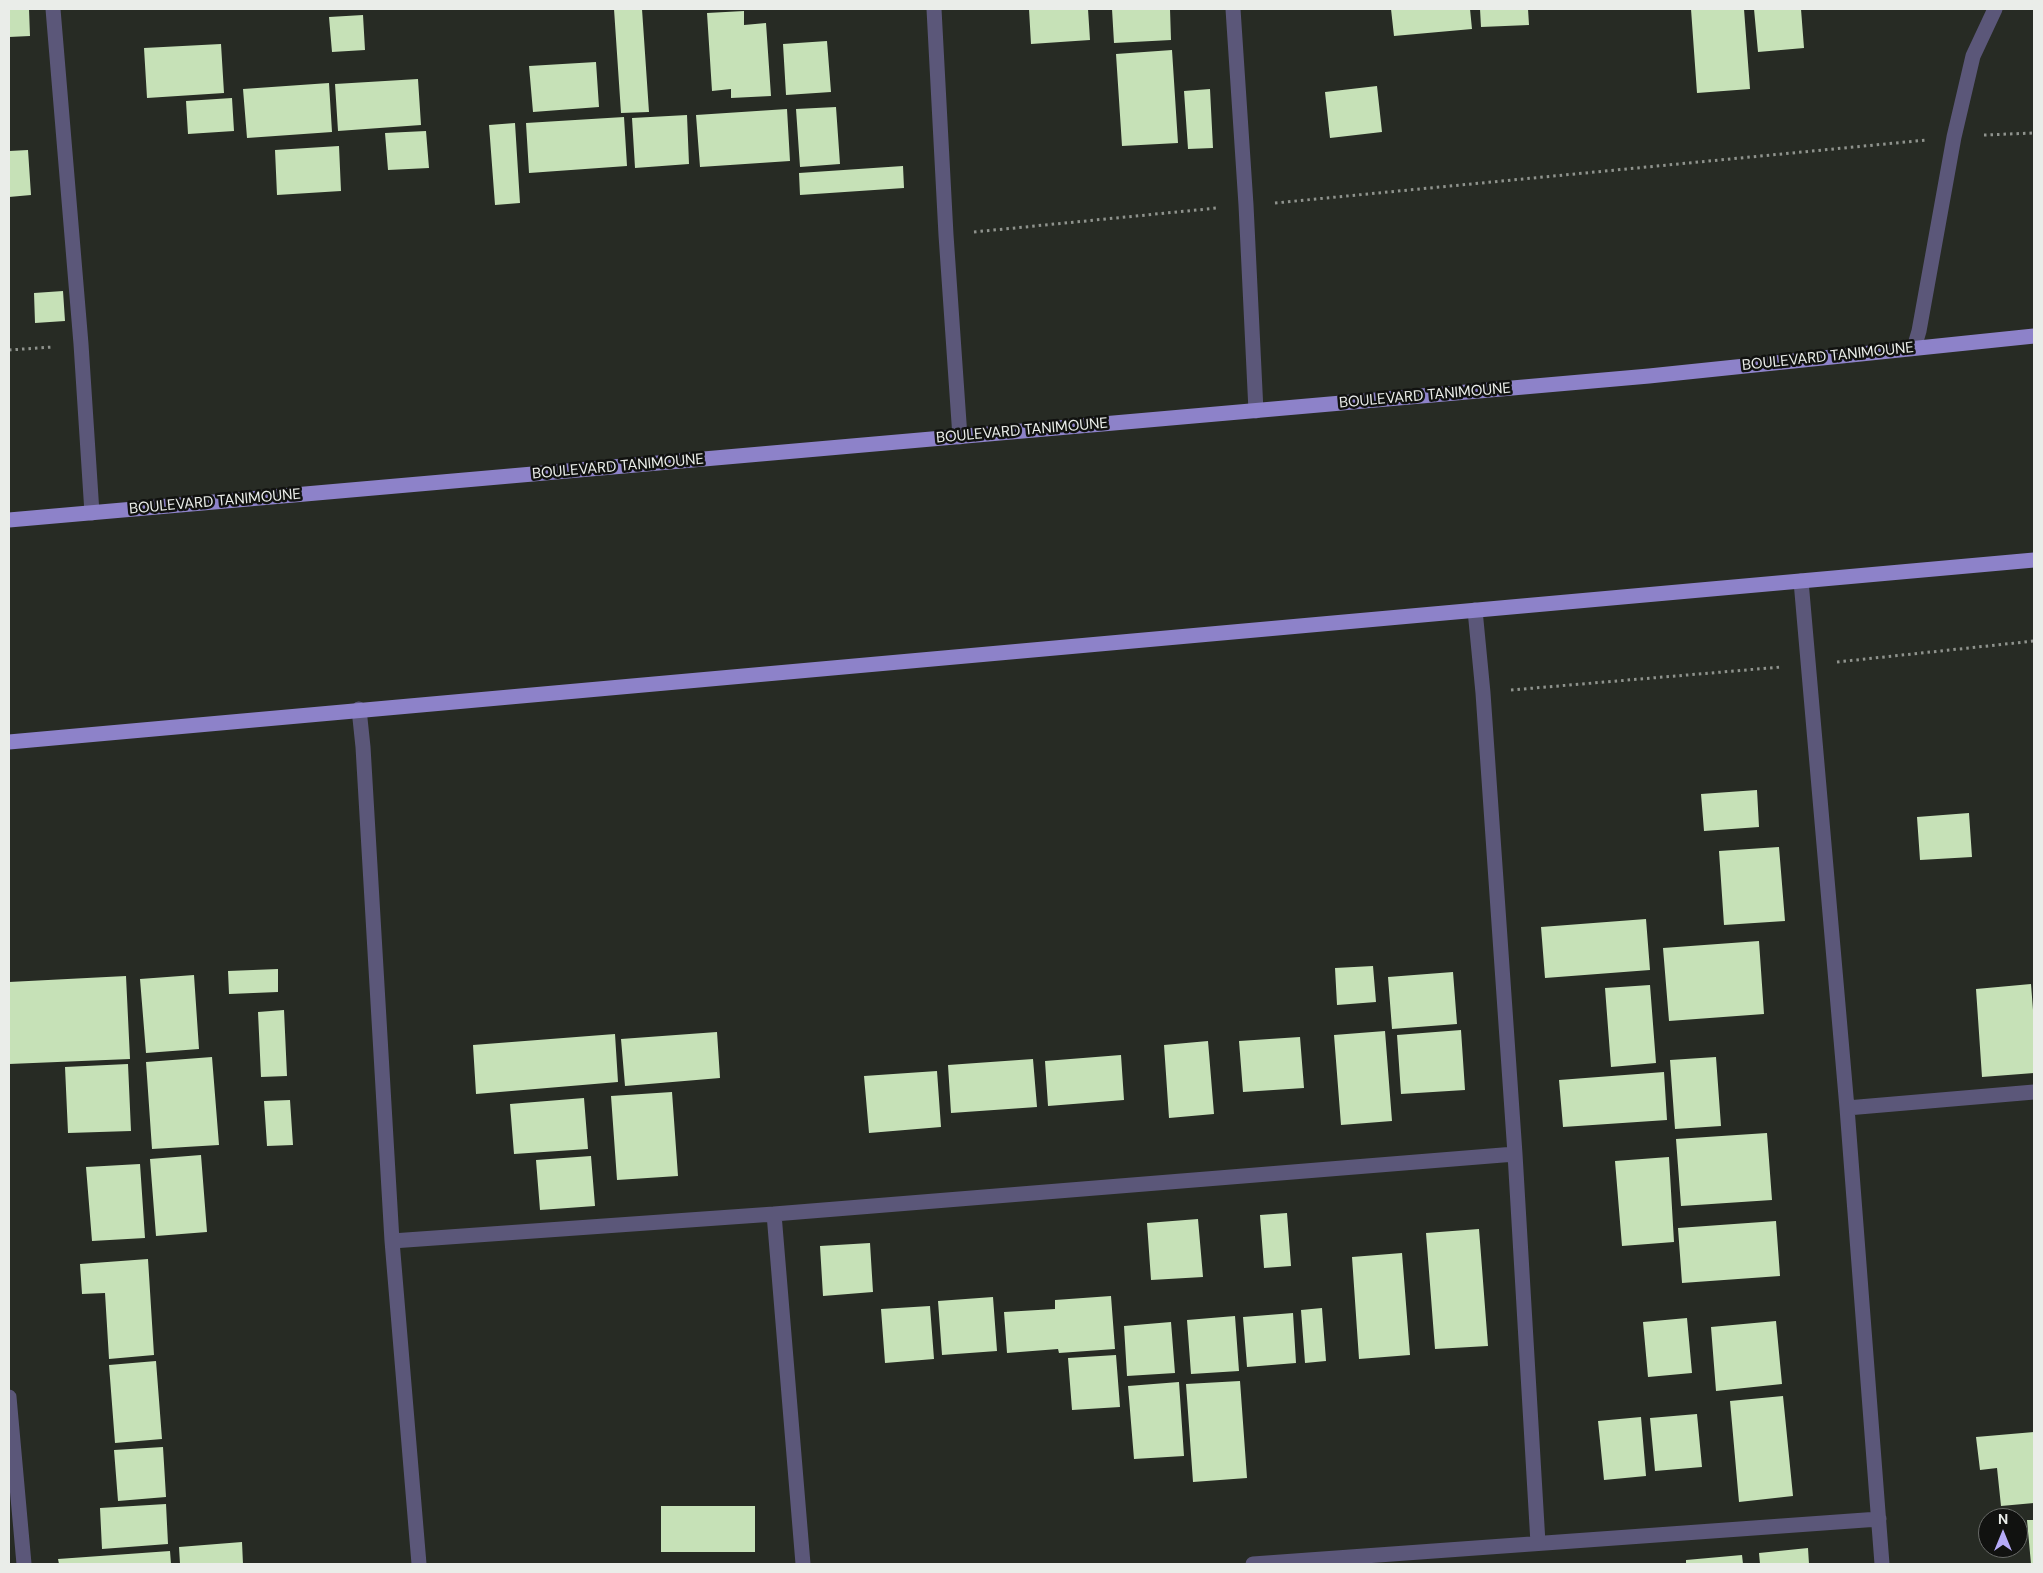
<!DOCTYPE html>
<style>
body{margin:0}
#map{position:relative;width:2043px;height:1573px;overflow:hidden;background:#272b24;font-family:"DM Sans",sans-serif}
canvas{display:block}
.frame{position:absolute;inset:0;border:10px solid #eaede9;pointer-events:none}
.north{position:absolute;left:1978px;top:1508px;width:50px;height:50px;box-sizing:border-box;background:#111210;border:1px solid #686a67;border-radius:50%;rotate:0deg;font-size:14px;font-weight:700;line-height:20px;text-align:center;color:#eaede9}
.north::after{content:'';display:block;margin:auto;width:18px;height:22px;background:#b6abf8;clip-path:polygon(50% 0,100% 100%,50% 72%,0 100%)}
</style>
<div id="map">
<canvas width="2043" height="1573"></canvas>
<div class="frame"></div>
<div class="north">N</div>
</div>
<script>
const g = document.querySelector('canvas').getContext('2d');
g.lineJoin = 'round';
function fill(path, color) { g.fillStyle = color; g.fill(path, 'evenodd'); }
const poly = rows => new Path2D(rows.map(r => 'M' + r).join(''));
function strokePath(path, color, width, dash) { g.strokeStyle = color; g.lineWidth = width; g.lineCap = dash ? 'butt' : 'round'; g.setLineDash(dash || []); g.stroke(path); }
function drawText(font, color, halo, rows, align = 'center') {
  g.font = font + ' "DM Sans",sans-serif'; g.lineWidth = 5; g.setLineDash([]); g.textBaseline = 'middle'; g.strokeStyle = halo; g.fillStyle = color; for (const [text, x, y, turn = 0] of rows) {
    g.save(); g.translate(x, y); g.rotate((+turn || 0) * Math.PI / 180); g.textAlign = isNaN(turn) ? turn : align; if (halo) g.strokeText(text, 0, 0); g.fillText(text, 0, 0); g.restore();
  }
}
const building = poly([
 [9,9,29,9,30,36,9,37],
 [614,9,642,9,649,112,621,113],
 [1029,9,1088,9,1090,40,1031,44],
 [1112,9,1170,9,1171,40,1114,43],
 [1391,9,1470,9,1472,29,1394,36],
 [1480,9,1528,9,1529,25,1481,27],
 [1691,9,1744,9,1750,89,1697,93],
 [1754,9,1801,9,1804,48,1758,52],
 [744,11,744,25,766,23,771,96,731,98,731,89,712,91,707,13],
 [363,15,365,50,332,52,329,17],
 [827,41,831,92,786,95,783,44],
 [221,44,224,93,147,98,144,48],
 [1172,50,1178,143,1122,146,1116,54],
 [596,62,599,107,533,112,529,66],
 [418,79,421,125,338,131,335,84],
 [329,83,332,132,247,138,243,89],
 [1377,86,1382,132,1330,138,1325,92],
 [1210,89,1213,148,1188,149,1184,91],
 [232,98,234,131,188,134,186,101],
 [836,107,840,164,800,167,796,109],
 [787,109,790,161,700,167,696,115],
 [687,115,689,164,635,168,632,118],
 [624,117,627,166,529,173,526,123],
 [515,123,520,203,495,205,489,125],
 [426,131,429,168,388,170,385,133],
 [339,146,341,191,277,195,275,150],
 [28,150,31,195,9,197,9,151],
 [903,166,904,188,800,195,799,173],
 [63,291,65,321,35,323,34,293],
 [1757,790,1759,827,1704,831,1701,794],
 [1969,813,1972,857,1920,860,1917,817],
 [1779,847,1785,921,1724,925,1719,851],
 [1646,919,1650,970,1545,978,1541,927],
 [1759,941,1764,1014,1669,1021,1663,948],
 [1373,966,1376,1002,1337,1005,1335,968],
 [278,969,278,992,229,994,228,971],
 [1453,972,1457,1024,1392,1029,1388,977],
 [194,975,199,1049,146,1053,140,979],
 [126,976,130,1059,9,1064,9,982],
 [2031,984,2034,1023,2034,1073,1982,1077,1976,989],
 [1650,985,1656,1063,1611,1067,1605,988],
 [284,1010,287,1076,261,1077,258,1012],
 [1461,1030,1465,1090,1401,1094,1397,1035],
 [1385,1031,1392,1121,1341,1125,1334,1035],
 [717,1032,720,1078,625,1086,621,1039],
 [615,1034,618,1082,476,1094,473,1045],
 [1300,1037,1304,1088,1243,1092,1239,1041],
 [1208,1041,1214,1114,1169,1118,1164,1045],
 [1121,1055,1124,1100,1048,1106,1045,1061],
 [212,1057,219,1145,152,1149,146,1062],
 [1716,1057,1721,1126,1675,1129,1670,1060],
 [1033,1059,1037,1107,951,1113,948,1065],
 [128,1064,131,1131,68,1133,65,1067],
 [937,1071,941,1127,869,1133,864,1076],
 [1664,1072,1667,1120,1563,1127,1559,1080],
 [672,1092,678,1176,617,1180,611,1096],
 [584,1098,588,1149,514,1154,510,1104],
 [290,1100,293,1145,267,1146,264,1101],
 [1767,1133,1772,1200,1681,1206,1676,1139],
 [201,1155,207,1232,156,1236,150,1159],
 [591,1156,595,1206,540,1210,536,1160],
 [1669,1157,1674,1242,1622,1246,1615,1161],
 [140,1164,145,1238,92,1241,86,1167],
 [1287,1213,1291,1266,1264,1268,1260,1215],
 [1198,1219,1203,1277,1151,1280,1147,1223],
 [1776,1221,1780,1276,1682,1283,1678,1228],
 [1479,1229,1488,1346,1435,1349,1426,1233],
 [870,1243,873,1292,823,1296,820,1246],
 [1402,1253,1410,1355,1359,1359,1352,1257],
 [148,1259,154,1355,109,1359,105,1293,82,1294,80,1264],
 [1111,1296,1115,1349,1059,1353,1058,1349,1007,1353,1004,1312,1055,1309,1055,1300],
 [993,1297,997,1351,942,1355,938,1301],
 [930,1306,934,1359,885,1363,881,1309],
 [1322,1308,1326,1361,1305,1363,1301,1310],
 [1293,1313,1296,1363,1247,1367,1243,1317],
 [1235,1316,1239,1371,1191,1374,1187,1320],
 [1687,1318,1692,1373,1648,1377,1643,1322],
 [1776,1321,1782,1384,1716,1391,1711,1327],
 [1171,1322,1175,1373,1127,1376,1124,1326],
 [1116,1355,1120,1407,1072,1410,1068,1358],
 [156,1361,162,1439,115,1443,109,1365],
 [1240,1381,1247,1478,1193,1482,1186,1384],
 [1179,1382,1184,1456,1134,1459,1128,1386],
 [1783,1396,1793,1496,1739,1502,1730,1401],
 [1697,1414,1702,1467,1655,1471,1650,1418],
 [1641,1417,1646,1476,1604,1480,1598,1421],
 [2034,1432,2034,1503,2001,1506,1997,1468,1980,1470,1976,1437],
 [163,1447,166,1497,118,1501,114,1450],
 [166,1504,168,1544,102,1549,100,1508],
 [661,1506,755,1506,755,1552,661,1552],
 [2027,1520,2034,1520,2034,1564,2031,1564],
 [242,1542,243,1564,180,1564,179,1547],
 [1808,1548,1809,1564,1760,1564,1759,1553],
 [170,1551,171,1564,59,1564,58,1559],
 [1742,1555,1743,1564,1686,1564,1686,1560]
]);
const path = poly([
 [1984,135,2034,133],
 [1275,203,1926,140],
 [974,232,1217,208],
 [9,350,53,347],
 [1837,662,2034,641],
 [1511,690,1781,667]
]);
const minor = poly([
 [53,9,81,344,92,513],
 [934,9,946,235,960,437],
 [1233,9,1246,205,1256,411],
 [1914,348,1919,331,1954,137,1973,56,1995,9],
 [1801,581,1847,1108,1882,1564],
 [1475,610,1483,693,1515,1154,1538,1543],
 [359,709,363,747,392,1241,419,1564],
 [1847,1108,2034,1092],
 [774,1214,803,1564],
 [392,1241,774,1214,1515,1154],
 [9,1397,24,1564],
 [1253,1564,1879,1519]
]);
const major = poly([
 [9,520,1649,376,2034,336],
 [9,742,2034,560]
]);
const streetNames = [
 ["BOULEVARD TANIMOUNE",1828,357,-6],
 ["BOULEVARD TANIMOUNE",1425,396,-5],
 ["BOULEVARD TANIMOUNE",1022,431,-5],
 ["BOULEVARD TANIMOUNE",618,467,-5],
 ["BOULEVARD TANIMOUNE",215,502,-5]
];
fill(building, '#c6e1b7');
strokePath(path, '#8f938d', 3, [2.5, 4]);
strokePath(minor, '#5b5779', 15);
strokePath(major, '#8d82c9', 15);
drawText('15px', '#eaede9', '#111210', streetNames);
</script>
